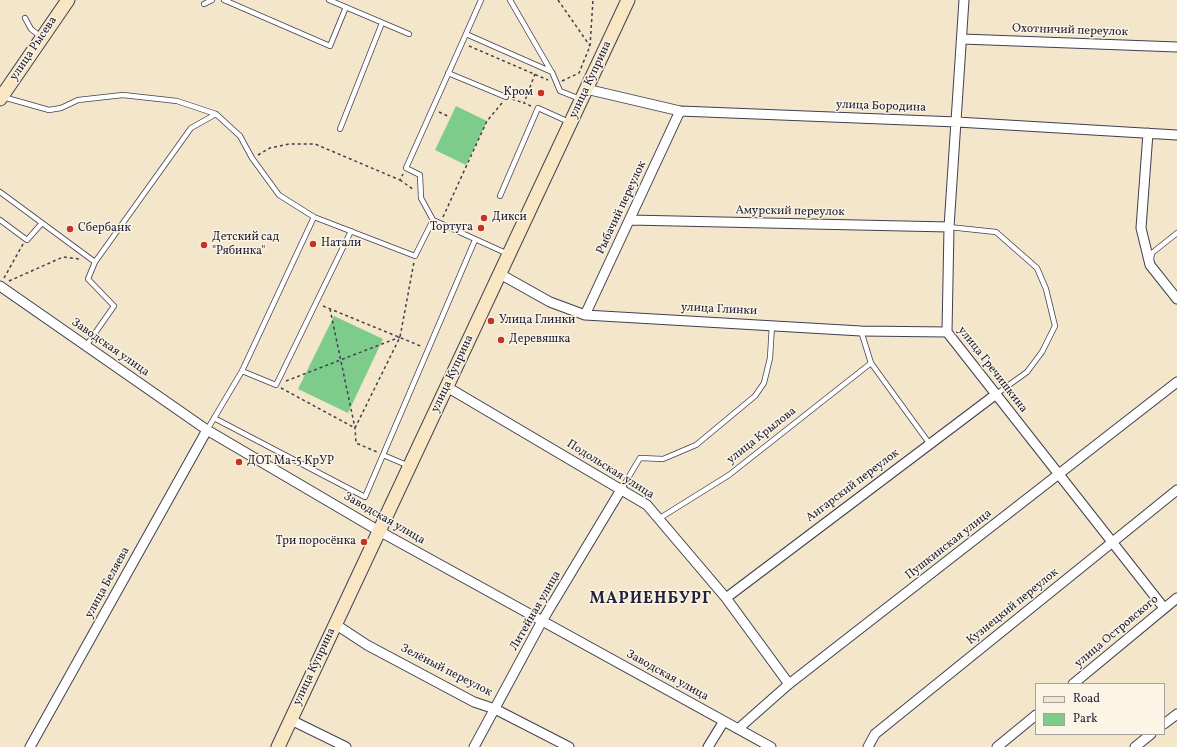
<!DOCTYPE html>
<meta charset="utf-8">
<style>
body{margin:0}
#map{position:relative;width:1177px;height:747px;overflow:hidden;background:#f3e6cb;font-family:Vollkorn,serif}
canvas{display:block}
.legend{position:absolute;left:1035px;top:683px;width:130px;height:52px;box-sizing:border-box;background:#fcf5e5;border:1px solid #a5a1a1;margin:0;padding:5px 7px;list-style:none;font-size:12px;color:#22223b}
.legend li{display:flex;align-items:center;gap:8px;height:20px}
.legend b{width:20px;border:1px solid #a5a1a1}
</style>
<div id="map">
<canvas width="1177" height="747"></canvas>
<ul class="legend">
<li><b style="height:5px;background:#f9e7c3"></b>Road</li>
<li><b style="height:11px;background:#7dcc8c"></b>Park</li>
</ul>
</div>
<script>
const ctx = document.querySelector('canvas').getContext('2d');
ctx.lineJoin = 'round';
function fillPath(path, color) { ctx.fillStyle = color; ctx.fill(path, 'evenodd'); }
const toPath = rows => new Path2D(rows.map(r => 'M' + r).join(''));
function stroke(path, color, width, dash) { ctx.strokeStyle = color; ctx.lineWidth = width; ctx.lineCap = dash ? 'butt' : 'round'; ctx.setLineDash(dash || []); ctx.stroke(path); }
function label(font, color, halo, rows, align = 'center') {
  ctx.font = font + ' Vollkorn,serif'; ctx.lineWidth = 3; ctx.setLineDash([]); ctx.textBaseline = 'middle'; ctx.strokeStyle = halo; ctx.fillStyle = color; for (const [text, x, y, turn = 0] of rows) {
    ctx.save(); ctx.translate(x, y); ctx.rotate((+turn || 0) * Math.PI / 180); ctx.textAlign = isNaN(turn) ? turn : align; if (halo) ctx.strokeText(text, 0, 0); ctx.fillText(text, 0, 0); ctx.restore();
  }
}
const green = toPath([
 [456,106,487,121,466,165,435,150],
 [334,316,383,339,348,413,298,389]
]);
const path = toPath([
 [558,0,590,46],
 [469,46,548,80],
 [562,81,579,73,590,46,593,0],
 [512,99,524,103],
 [531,106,524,103,535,74],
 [439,112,450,117],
 [258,155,270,148,289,144,315,144,400,180,403,174],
 [400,180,414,190],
 [443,217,487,121,502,103],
 [4,278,23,244],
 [9,281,63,257,79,259],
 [323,306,423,347],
 [330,309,355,428,356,443,377,452],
 [286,381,400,337],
 [281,388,355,428,400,337,414,262]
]);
const lane = toPath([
 [224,0,330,46,346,7],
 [329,0,409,34],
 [510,0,551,71],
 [204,4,212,0],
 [25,18,31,29,41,37],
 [466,34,481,0],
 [448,73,506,97],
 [3,97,49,110,61,108,78,100,123,95,177,101,216,114,240,136,252,158,279,195,314,217,415,256,433,220],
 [340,129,382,23],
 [0,192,95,262,191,128,216,114],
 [500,196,538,108,569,122],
 [0,220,27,240,42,223],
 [949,227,996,232,1037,268,1046,289,1055,326,1042,352,1027,372,995,395],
 [508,254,433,220,421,198,420,175,406,168,466,34,552,72,560,91,580,99],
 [1151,259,1152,253,1177,233],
 [861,331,871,363,929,443],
 [86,346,114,306,88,279,95,262],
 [242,371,276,385,351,231],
 [214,418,365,497,475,240],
 [207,430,242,371,314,217],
 [383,455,409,466],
 [622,488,640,458,663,459,696,445,755,396,764,383,770,358,772,325],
 [660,518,729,475,871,363]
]);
const street = toPath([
 [964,0,949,227,947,332,1164,608],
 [962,39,1177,47],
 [586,89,680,111,957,122,1177,135],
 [1148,133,1141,228,1150,265,1177,299],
 [630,220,949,227],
 [500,274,550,302,585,315,861,331,947,332],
 [0,286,207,430,379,531,771,747],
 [585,315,680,111],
 [447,387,647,505,726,598,789,684],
 [726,598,995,395],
 [335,624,367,645,474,702,495,709,569,747],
 [1073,684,1177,598],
 [291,720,346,747],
 [1164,724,1177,714],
 [738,729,789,684,1177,382],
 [30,747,207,430],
 [474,747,542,621,622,488],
 [708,747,724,721],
 [868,747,875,734,1177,490],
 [997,747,1036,715],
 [1135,747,1151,734]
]);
const secondary = toPath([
 [0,99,68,0],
 [278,747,628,0]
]);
const markers = [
 [541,93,4,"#c8321e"],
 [484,218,4,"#c8321e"],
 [481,228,4,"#c8321e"],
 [70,229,4,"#c8321e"],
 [313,244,4,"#c8321e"],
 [204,245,4,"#c8321e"],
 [491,321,4,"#c8321e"],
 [501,340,4,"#c8321e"],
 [239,462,4,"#c8321e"],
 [364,542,4,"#c8321e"]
];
const streetNames = [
 ["Охотничий переулок",1070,31,2],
 ["улица Рысева",34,49,-56],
 ["улица Куприна",591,80,-65],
 ["улица Бородина",881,107,2],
 ["Рыбачий переулок",622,208,-65],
 ["Амурский переулок",790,212,1],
 ["улица Глинки",719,310,3],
 ["Заводская улица",110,348,35],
 ["улица Гречишкина",992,370,52],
 ["улица Куприна",453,374,-65],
 ["улица Крылова",762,436,-38],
 ["Подольская улица",610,470,32],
 ["Ангарский переулок",853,486,-37],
 ["Заводская улица",384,519,30],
 ["Пушкинская улица",949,545,-38],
 ["улица Беляева",108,583,-61],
 ["Кузнецкий переулок",1013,607,-39],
 ["Литейная улица",536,611,-60],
 ["улица Островского",1117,632,-40],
 ["улица Куприна",315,667,-65],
 ["Зелёный переулок",446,671,27],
 ["Заводская улица",667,676,29]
];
const poiNames = [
 ["Кром",533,93,"right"],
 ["Дикси",492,218],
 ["Тортуга",473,228,"right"],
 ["Сбербанк",78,229],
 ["Детский сад",212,238],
 ["\"Рябинка\"",212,252],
 ["Натали",321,244],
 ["Улица Глинки",499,321],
 ["Деревяшка",509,340],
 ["ДОТ Ма-5 КрУР",247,462],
 ["Три поросёнка",356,542,"right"]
];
const districtNames = [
 ["МАРИЕНБУРГ",651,600]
];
fillPath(green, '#7dcc8c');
stroke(lane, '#413f51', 6);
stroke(street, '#413f51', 11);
stroke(secondary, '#413f51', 15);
stroke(path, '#413f51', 1.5, [3, 3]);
stroke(lane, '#fff', 4.5);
stroke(street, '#fff', 9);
stroke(secondary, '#f9e7c3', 13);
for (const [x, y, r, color] of markers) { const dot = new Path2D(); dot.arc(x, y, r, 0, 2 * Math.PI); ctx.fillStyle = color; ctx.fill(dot); stroke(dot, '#fcf5e5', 1.5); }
label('12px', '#22223b', '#fcf5e5', streetNames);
label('12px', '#22223b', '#fcf5e5', poiNames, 'left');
ctx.letterSpacing = '1px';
label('bold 16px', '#22223b', '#fcf5e5', districtNames);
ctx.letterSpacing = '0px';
</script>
